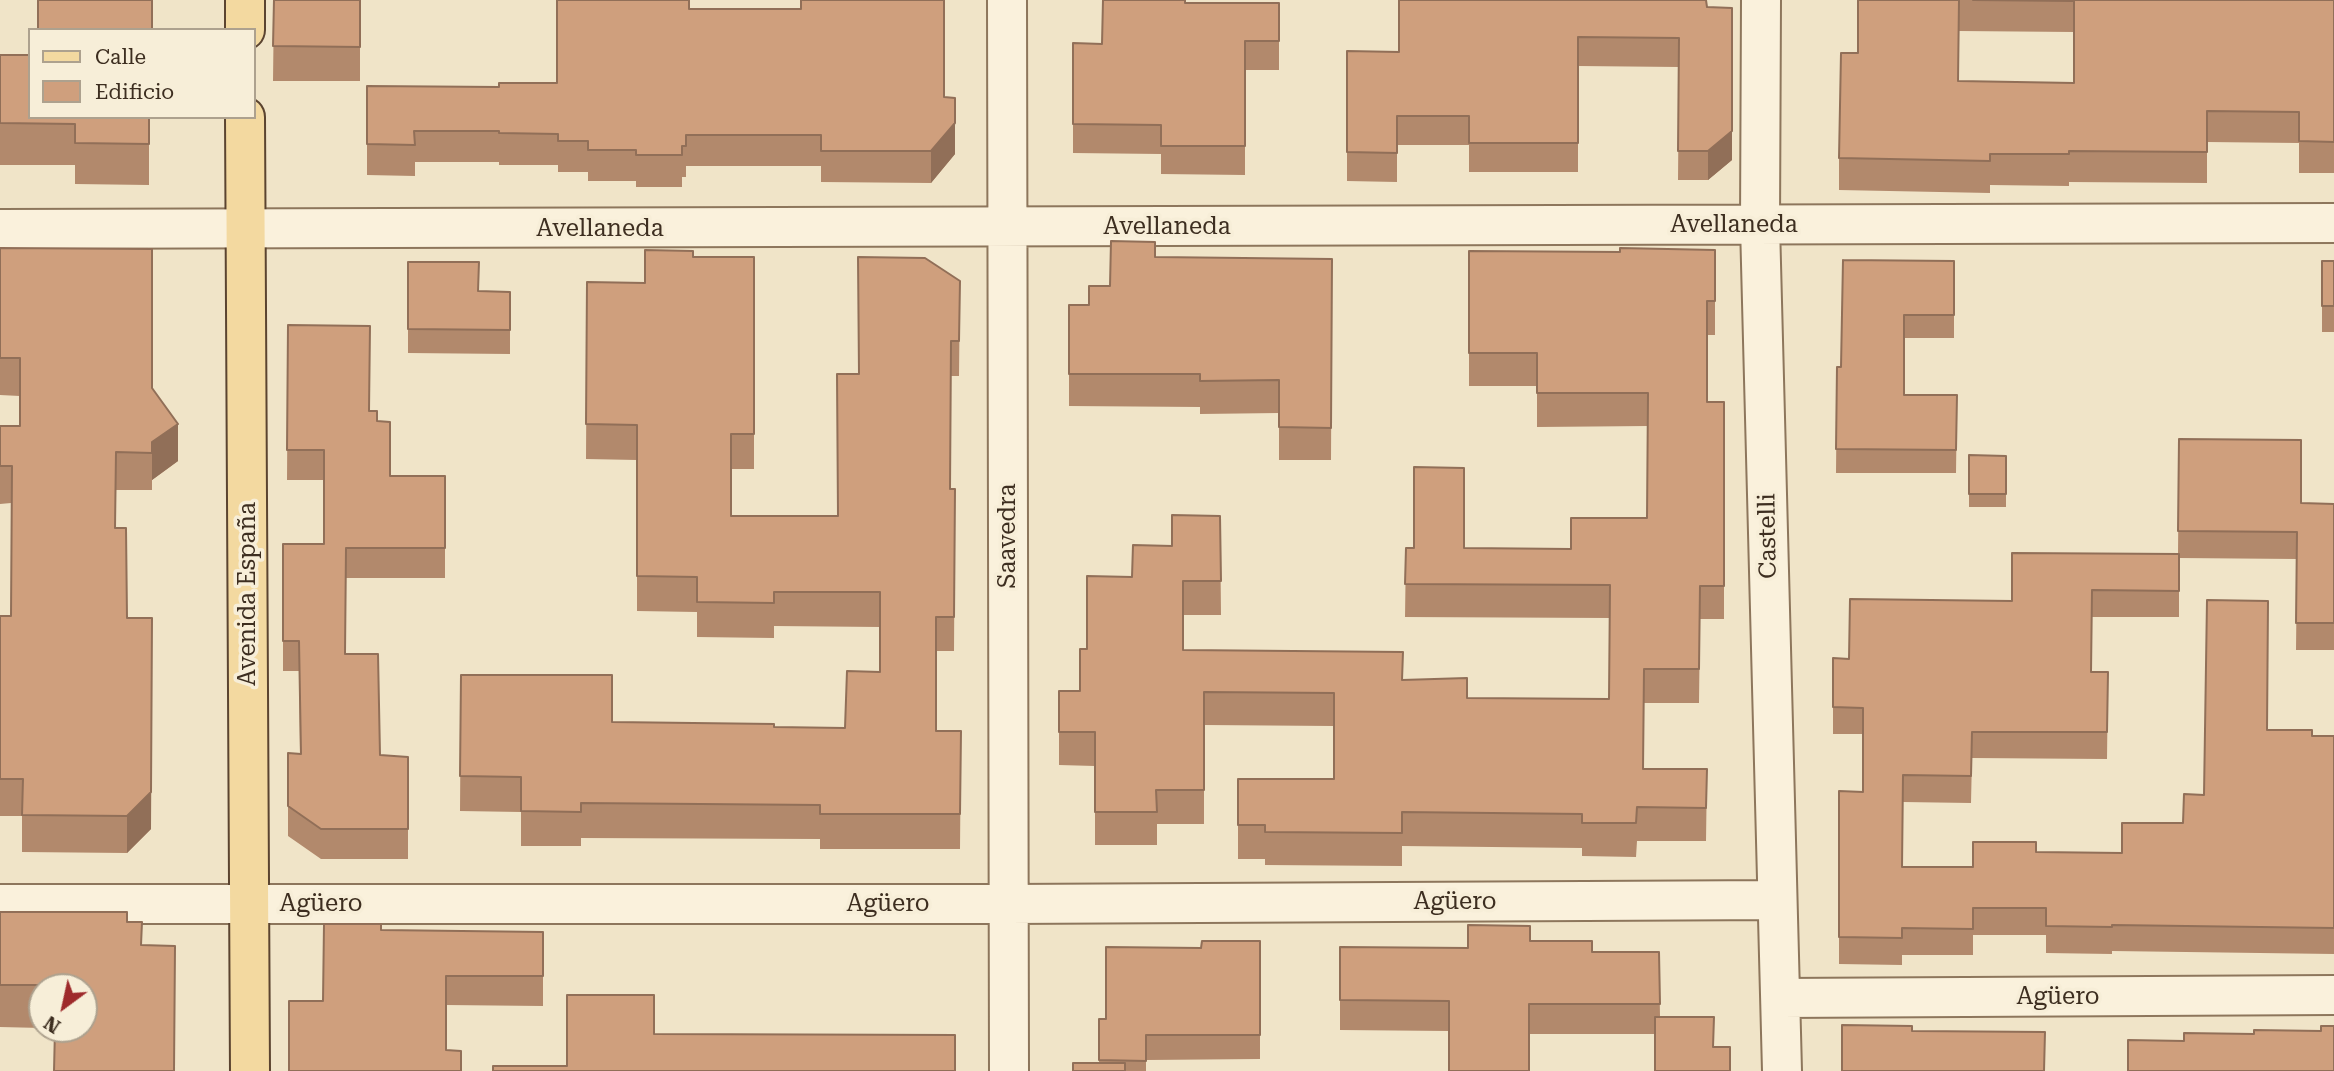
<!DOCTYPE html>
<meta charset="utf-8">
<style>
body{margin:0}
#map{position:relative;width:2334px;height:1071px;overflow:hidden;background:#f0e4c8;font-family:"Roboto Serif",serif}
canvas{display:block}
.legend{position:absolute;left:28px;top:28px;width:228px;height:91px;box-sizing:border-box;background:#f7eed8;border:2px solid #ada18e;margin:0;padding:9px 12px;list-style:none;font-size:21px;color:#3d2e20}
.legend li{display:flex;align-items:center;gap:14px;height:35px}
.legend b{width:35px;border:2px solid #ada18e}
.north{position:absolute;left:28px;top:973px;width:70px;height:70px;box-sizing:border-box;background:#f7eed8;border:2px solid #ada18e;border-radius:50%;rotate:213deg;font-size:19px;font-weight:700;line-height:28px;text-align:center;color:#3d2e20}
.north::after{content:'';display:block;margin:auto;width:24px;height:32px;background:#9e2a2b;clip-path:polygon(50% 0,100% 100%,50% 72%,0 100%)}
</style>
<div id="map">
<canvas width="2334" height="1071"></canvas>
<ul class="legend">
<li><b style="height:9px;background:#f3d9a0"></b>Calle</li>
<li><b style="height:19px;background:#cf9f7d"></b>Edificio</li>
</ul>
<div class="north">N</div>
</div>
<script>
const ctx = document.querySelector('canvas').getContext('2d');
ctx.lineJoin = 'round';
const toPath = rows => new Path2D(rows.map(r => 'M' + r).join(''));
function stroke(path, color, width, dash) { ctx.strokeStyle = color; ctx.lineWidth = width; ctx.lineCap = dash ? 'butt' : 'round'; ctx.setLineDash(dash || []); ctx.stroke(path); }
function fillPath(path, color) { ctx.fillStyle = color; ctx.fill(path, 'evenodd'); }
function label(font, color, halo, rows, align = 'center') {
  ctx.font = font + ' "Roboto Serif",serif'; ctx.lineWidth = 7; ctx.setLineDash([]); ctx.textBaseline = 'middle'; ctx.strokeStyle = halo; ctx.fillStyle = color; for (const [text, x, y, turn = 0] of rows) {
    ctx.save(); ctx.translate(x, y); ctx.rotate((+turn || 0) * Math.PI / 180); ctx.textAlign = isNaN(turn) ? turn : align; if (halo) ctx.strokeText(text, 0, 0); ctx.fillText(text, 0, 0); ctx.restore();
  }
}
const minor = toPath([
 [1007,0,1009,1071],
 [1761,0,1760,225,1782,1071],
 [0,229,2334,223],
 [0,904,1009,904,1777,900],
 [1781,998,2334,995]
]);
const major = toPath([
 [245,0,245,30],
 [245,117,250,1071]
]);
const wall = toPath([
 [274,0,360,0,360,81,273,81],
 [1858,0,2334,0,2334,173,2299,173,2299,143,2207,142,2207,183,2069,182,2069,186,1990,185,1990,193,1839,190,1839,158,1858,53],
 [1959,31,2074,32,2074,83,1958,81],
 [1185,3,1279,3,1279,70,1245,70,1245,175,1161,174,1161,154,1073,153,1073,43,1102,44],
 [1707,7,1732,160,1708,180,1678,180,1679,67,1578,66,1578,172,1469,172,1469,145,1397,145,1397,182,1347,181,1347,51,1399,52],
 [690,9,944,97,955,154,931,183,821,182,821,166,686,166,686,177,682,177,682,187,636,187,636,181,588,181,588,172,558,172,558,165,499,165,499,162,415,162,415,176,367,175,367,86,499,87,557,83],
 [0,55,149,117,149,185,75,184,75,165,0,165],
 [0,248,152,388,178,461,152,480,152,490,116,490,115,528,151,829,127,853,22,852,22,816,0,816,0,616,11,616,11,503,0,504,0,426,20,426,20,396,0,395],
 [1715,250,1715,335,1707,335,1707,402,1724,402,1724,619,1700,619,1699,703,1644,703,1644,769,1707,769,1706,841,1637,841,1636,857,1582,856,1582,848,1402,846,1402,866,1265,865,1265,859,1238,859,1238,779,1334,779,1334,726,1204,725,1204,824,1157,824,1157,845,1095,845,1095,766,1059,765,1059,691,1080,691,1087,649,1132,577,1172,546,1220,516,1221,615,1183,615,1183,650,1403,680,1467,698,1609,699,1610,618,1405,617,1406,548,1571,549,1647,518,1648,426,1537,427,1537,386,1469,386,1469,251,1620,252],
 [693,257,754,257,754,469,731,469,731,516,837,516,859,374,960,281,959,376,951,376,950,489,955,489,954,651,936,651,936,731,961,731,960,849,820,849,820,839,581,838,581,846,521,846,521,812,460,811,461,675,612,722,774,727,845,728,880,672,880,627,774,626,774,638,697,637,697,612,637,611,637,460,586,459,587,282,645,283],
 [1155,257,1332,259,1331,460,1279,460,1279,413,1200,414,1200,407,1069,406,1069,305,1089,305,1110,286],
 [1954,261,1954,338,1904,338,1904,395,1957,395,1956,473,1836,473,1837,367,1841,367],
 [2322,261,2334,261,2334,332,2322,332],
 [408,262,479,291,510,292,510,354,408,353],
 [288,325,369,411,377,421,390,476,445,476,445,578,346,578,345,654,380,755,408,757,408,859,321,859,288,836,288,753,300,754,299,671,283,671,283,544,324,544,324,480,287,480],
 [2179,439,2301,503,2334,504,2334,650,2296,650,2297,559,2179,558,2179,617,2092,617,2092,672,2108,672,2107,759,1972,758,1971,803,1903,802,1902,867,1973,867,2036,852,2122,853,2183,823,2204,795,2267,730,2312,736,2334,736,2334,954,2112,951,2112,954,2046,953,2046,935,1973,935,1973,955,1902,955,1902,965,1839,964,1839,791,1863,792,1863,734,1833,734,1833,658,1849,659,2012,601,2178,554],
 [2006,456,2006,507,1969,507,1969,494],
 [0,912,84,987,42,987,42,1028,0,1027],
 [381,930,543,932,543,1006,446,1005,446,1050,323,1001],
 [1260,941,1260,1059,1146,1060,1146,1071,1073,1071,1099,1063,1099,1019,1106,1019,1201,948],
 [1530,941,1592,952,1659,952,1660,1017,1714,1047,1730,1071,1655,1034,1529,1034,1449,1031,1340,1030,1340,947,1468,948]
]);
const shadedWall = toPath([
 [1732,8,1732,160,1708,180,1708,151],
 [955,123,955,154,931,183,931,151],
 [178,424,178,461,152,480,152,490,152,442],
 [152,656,151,829,127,853,127,816]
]);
const building = toPath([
 [38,0,152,0,152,30,38,30,38,0],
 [274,0,360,0,360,47,273,46,274,0],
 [557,0,689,0,689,9,801,9,801,0,944,0,944,97,955,98,955,123,931,151,821,151,821,135,686,135,686,146,682,146,682,155,636,155,636,150,588,150,588,141,558,141,558,134,499,133,499,131,414,131,415,145,367,144,367,86,499,87,499,83,557,83,557,0],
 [1103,0,1185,0,1185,3,1279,3,1279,41,1245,41,1245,146,1161,146,1161,125,1073,124,1073,43,1102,44,1103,0],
 [1399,0,1706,0,1707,7,1732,8,1732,131,1708,151,1678,151,1679,38,1578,37,1578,143,1469,143,1469,116,1397,116,1397,153,1347,152,1347,51,1399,52,1399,0],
 [1858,0,1959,0,1958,81,2074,83,2074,1,1973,0,2334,0,2334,142,2299,141,2299,112,2207,111,2207,152,2069,151,2069,154,1990,154,1990,161,1839,158,1841,53,1858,53,1858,0],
 [0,55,30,55,30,117,149,117,149,144,75,143,75,124,0,123,0,55],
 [1111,241,1155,242,1155,257,1332,259,1331,428,1279,427,1279,380,1200,381,1200,374,1069,374,1069,305,1089,305,1089,286,1110,286,1111,241],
 [0,248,152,249,152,388,178,424,152,442,152,453,116,452,115,528,126,528,127,618,152,618,151,792,127,816,22,815,23,779,0,779,0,616,11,616,12,466,0,466,0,426,20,426,20,358,0,358,0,248],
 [1620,248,1715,250,1715,301,1707,301,1707,402,1724,402,1724,586,1700,586,1699,669,1644,669,1643,769,1707,769,1706,808,1637,807,1636,823,1582,823,1582,814,1402,812,1402,833,1265,832,1265,825,1238,825,1238,779,1334,779,1334,693,1204,692,1204,790,1156,790,1157,812,1095,812,1095,732,1059,732,1059,691,1080,691,1080,649,1087,649,1087,576,1132,577,1133,545,1172,546,1172,515,1220,516,1221,581,1183,581,1183,650,1403,652,1402,680,1467,678,1467,698,1609,699,1610,585,1405,584,1406,548,1414,548,1414,467,1464,468,1464,548,1571,549,1571,518,1647,518,1648,393,1537,393,1537,353,1469,353,1469,251,1620,252,1620,248],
 [645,250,693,251,693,257,754,257,754,434,731,434,731,516,838,516,837,374,859,374,858,257,925,258,960,281,959,341,951,341,950,489,955,489,954,617,936,617,936,731,961,731,960,814,820,814,820,805,581,803,581,812,521,811,521,777,460,776,461,675,612,675,612,722,774,724,774,727,845,728,847,671,880,672,880,592,774,592,774,603,697,602,697,577,637,576,637,425,586,424,587,282,645,283,645,250],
 [1843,260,1954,261,1954,315,1904,315,1904,395,1957,395,1956,450,1836,449,1837,367,1841,367,1843,260],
 [2322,261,2334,261,2334,306,2322,306,2322,261],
 [408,262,479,262,478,291,510,292,510,330,408,329,408,262],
 [288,325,370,326,369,411,377,411,377,421,390,422,390,476,445,476,445,548,346,548,345,654,378,654,380,755,408,757,408,829,321,829,288,806,288,753,301,754,299,641,283,641,283,544,324,544,324,450,287,450,288,325],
 [2179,439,2301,440,2301,503,2334,504,2334,623,2296,623,2297,532,2178,531,2179,439],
 [1969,455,2006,456,2006,494,1969,494,1969,455],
 [2012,553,2179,554,2179,591,2092,590,2091,672,2108,672,2107,732,1972,732,1971,776,1903,775,1902,867,1973,867,1973,842,2036,842,2036,852,2122,853,2122,823,2183,823,2184,794,2204,795,2207,600,2268,601,2267,730,2312,730,2312,736,2334,736,2334,928,2112,925,2112,927,2046,926,2046,908,1973,908,1973,929,1902,928,1902,938,1839,937,1839,791,1863,792,1863,708,1833,707,1833,658,1849,659,1850,599,2012,601,2012,553],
 [0,912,127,912,127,922,142,922,141,945,175,946,174,1071,54,1071,55,1029,84,1029,84,987,55,987,55,985,0,985,0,912],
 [324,924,381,924,381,930,543,932,543,976,446,976,446,1050,461,1051,461,1071,289,1071,289,1001,323,1001,324,924],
 [1468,925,1530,926,1530,941,1592,941,1592,952,1659,952,1660,1004,1529,1004,1529,1071,1449,1071,1449,1001,1340,1000,1340,947,1468,948,1468,925],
 [1202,941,1260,941,1260,1035,1146,1035,1146,1061,1099,1060,1099,1019,1106,1019,1106,947,1201,948,1202,941],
 [567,995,654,995,654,1034,955,1035,955,1071,493,1071,493,1066,567,1066,567,995],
 [1655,1017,1714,1017,1713,1047,1730,1047,1730,1071,1655,1071,1655,1017],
 [1842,1025,1912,1026,1912,1031,2045,1032,2044,1071,1842,1071,1842,1025],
 [2321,1026,2334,1026,2334,1071,2128,1071,2128,1040,2184,1041,2184,1033,2254,1034,2254,1030,2321,1031,2321,1026],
 [1073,1063,1125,1063,1125,1071,1073,1071,1073,1063]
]);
const streetNames = [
 ["Avellaneda",1734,225],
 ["Avellaneda",1167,227],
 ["Avellaneda",600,229],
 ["Saavedra",1008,536,-90],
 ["Castelli",1768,536,-91],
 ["Avenida España",248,594,-90],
 ["Agüero",1455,902],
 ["Agüero",321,904],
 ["Agüero",888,904],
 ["Agüero",2058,997]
];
stroke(minor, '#8d765c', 42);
stroke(major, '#5b4430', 42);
stroke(minor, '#faf1dc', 38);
stroke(major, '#f3d9a0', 38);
fillPath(wall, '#b2896c');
fillPath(shadedWall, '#916f58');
fillPath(building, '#cf9f7d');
stroke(building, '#916f58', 2);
label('24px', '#3d2e20', '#f7eed8', streetNames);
</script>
